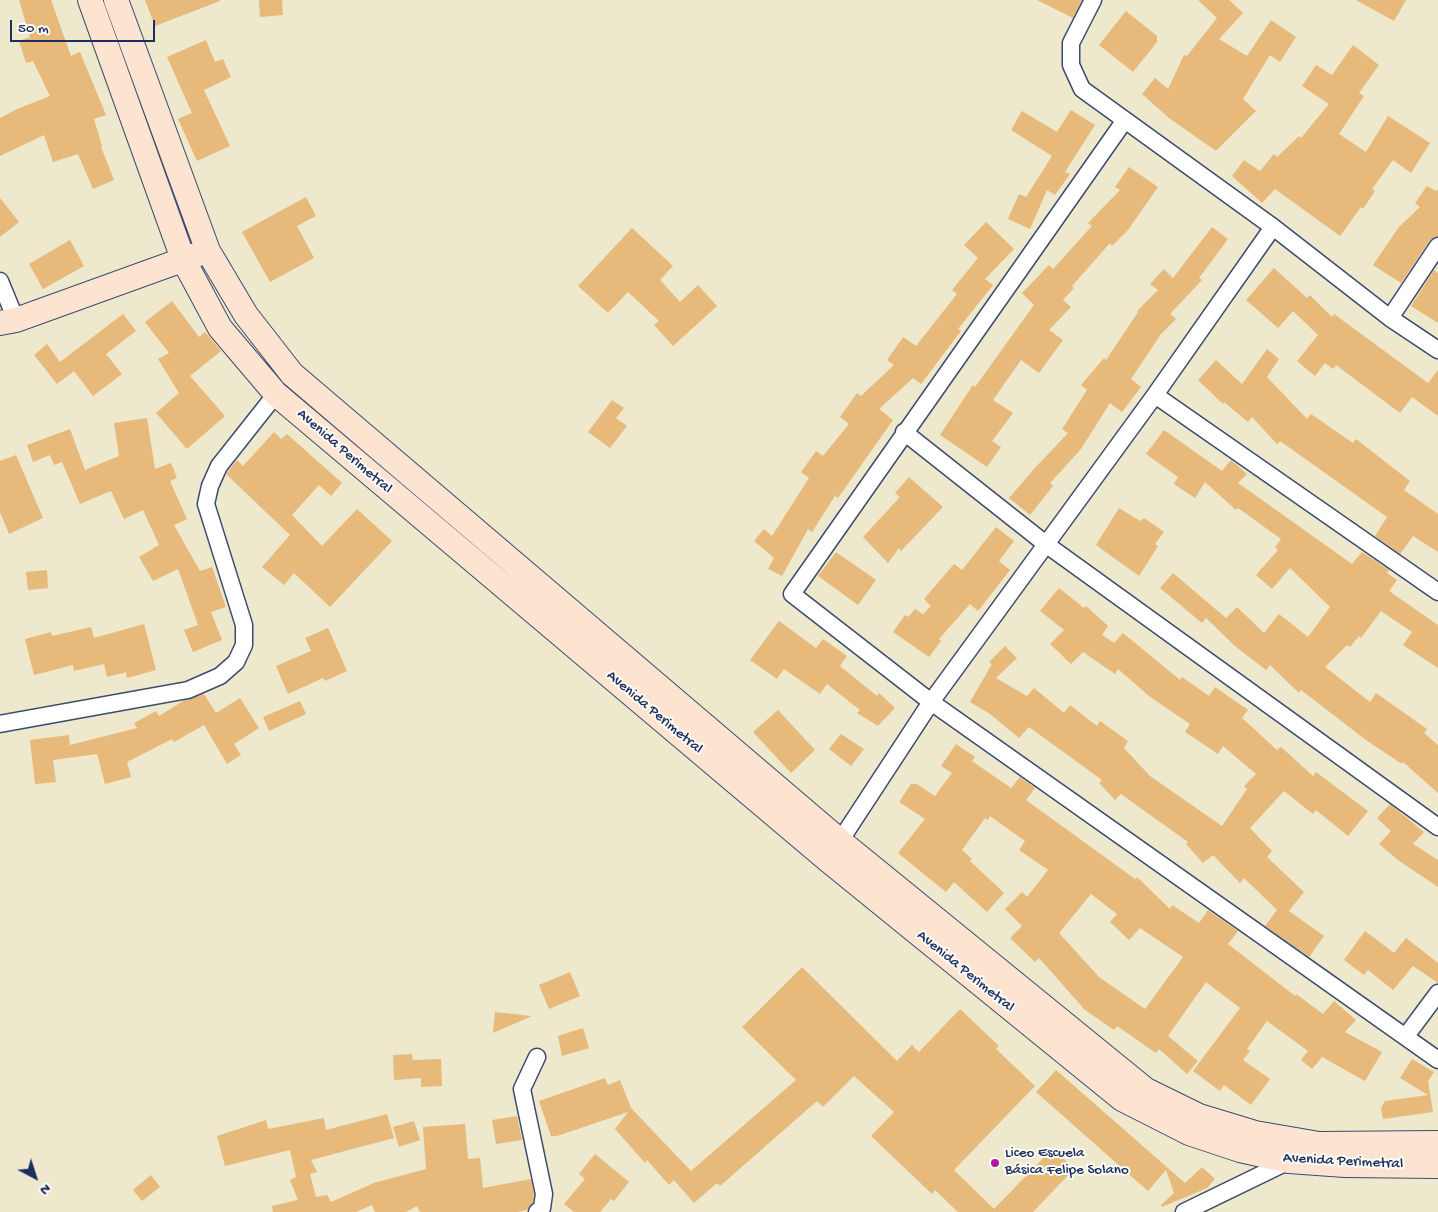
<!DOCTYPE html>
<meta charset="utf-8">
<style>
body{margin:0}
#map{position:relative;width:1438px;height:1212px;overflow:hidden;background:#eee8cc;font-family:"Gochi Hand",sans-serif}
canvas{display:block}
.north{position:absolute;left:10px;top:1152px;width:50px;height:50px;-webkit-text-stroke:4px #fdfcf7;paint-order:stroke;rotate:140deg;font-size:14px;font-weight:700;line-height:20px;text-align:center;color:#1b2f5e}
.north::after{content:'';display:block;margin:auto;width:18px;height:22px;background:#1b2f5e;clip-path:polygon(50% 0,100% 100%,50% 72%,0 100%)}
.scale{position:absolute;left:10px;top:20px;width:145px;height:22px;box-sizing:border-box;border:2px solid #1b2f5e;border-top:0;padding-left:6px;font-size:15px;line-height:18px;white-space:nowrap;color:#1b2f5e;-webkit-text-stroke:4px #fdfcf7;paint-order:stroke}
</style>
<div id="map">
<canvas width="1438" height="1212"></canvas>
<div class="north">N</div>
<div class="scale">50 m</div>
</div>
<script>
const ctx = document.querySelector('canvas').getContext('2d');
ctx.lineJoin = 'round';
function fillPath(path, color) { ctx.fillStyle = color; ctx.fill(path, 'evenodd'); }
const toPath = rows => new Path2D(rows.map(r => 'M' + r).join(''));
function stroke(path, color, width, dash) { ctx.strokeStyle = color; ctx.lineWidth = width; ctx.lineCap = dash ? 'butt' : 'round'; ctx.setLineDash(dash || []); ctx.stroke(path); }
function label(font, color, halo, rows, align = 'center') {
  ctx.font = font + ' "Gochi Hand",sans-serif'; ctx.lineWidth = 4; ctx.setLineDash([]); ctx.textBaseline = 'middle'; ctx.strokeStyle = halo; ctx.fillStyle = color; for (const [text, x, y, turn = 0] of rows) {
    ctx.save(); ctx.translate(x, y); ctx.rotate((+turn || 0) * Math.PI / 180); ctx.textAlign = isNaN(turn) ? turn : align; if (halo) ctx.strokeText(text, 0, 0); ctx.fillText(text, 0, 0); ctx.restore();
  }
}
const building = toPath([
 [19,0,51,0,71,56,80,52,106,115,94,119,102,146,101,147,114,180,93,189,78,154,53,162,44,135,0,156,0,118,17,109,50,96,33,61,26,63,19,41,30,37],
 [145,0,220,0,220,1,155,26],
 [259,0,282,0,283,15,260,17],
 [1037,0,1082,0,1073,18],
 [1198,0,1229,0,1243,13,1219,39,1247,56,1271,20,1296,37,1280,62,1270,55,1243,99,1256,111,1216,151,1169,118,1142,94,1155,78,1168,89,1184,55,1187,56,1217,18],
 [1356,0,1406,0,1394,21],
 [1126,11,1157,36,1157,42,1133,72,1099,45],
 [206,40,215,62,223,59,231,77,204,90,230,146,197,161,178,119,192,113,167,57],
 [1353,45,1379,65,1359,93,1364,96,1339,134,1366,152,1388,116,1430,143,1411,173,1393,160,1372,189,1375,191,1363,209,1361,207,1340,236,1275,189,1262,203,1232,176,1244,160,1260,171,1274,154,1277,157,1299,136,1301,138,1329,104,1302,86,1316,65,1332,75],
 [1071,110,1095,125,1065,172,1070,174,1055,195,1047,190,1030,229,1008,219,1019,194,1026,197,1052,156,1011,130,1022,111,1057,132],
 [1129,167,1158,187,1128,230,1112,246,1110,243,1072,286,1074,288,1063,300,1071,307,1049,330,1063,340,1039,373,1021,360,993,400,1013,413,992,441,1001,447,987,467,940,435,973,385,975,387,1034,305,1022,293,1049,265,1053,269,1092,226,1088,223,1120,190,1115,187],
 [1427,186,1436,191,1438,189,1438,236,1430,240,1401,283,1373,265,1399,227,1420,207,1415,203],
 [306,197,316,216,297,226,314,258,270,282,242,232],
 [0,198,19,222,0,237],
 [986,222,1014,249,985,279,993,285,958,329,961,331,921,384,913,378,879,409,893,420,838,498,835,496,812,532,808,529,782,576,768,569,774,558,754,541,764,529,772,536,809,478,801,472,816,451,823,456,849,424,840,417,857,393,861,396,894,365,887,360,903,337,916,346,957,294,952,290,978,258,964,245],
 [1212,227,1228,239,1199,278,1202,280,1170,314,1176,319,1161,334,1131,379,1141,387,1122,412,1110,403,1081,449,1050,483,1053,486,1030,515,1009,498,1033,470,1068,433,1062,429,1087,390,1081,385,1104,358,1106,360,1138,312,1137,311,1158,290,1150,284,1164,269,1173,278],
 [632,228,673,266,660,280,680,302,698,285,717,306,673,346,654,325,659,321,628,292,608,313,578,286],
 [70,240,84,266,43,289,29,264],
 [1274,268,1307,298,1310,295,1332,317,1334,314,1428,383,1438,370,1438,416,1412,397,1400,413,1336,365,1333,369,1325,363,1315,376,1297,361,1318,335,1293,311,1278,328,1246,300],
 [1434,270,1438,273,1438,323,1411,306],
 [172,301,199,337,205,332,221,351,190,376,225,416,187,449,156,413,179,393,158,359,169,353,145,322],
 [123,314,136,331,106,354,122,374,93,396,74,371,57,384,34,355,47,344,60,362],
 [1267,349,1279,359,1267,377,1307,419,1311,414,1353,443,1356,439,1410,481,1404,490,1438,514,1438,552,1413,536,1400,554,1375,536,1387,517,1280,441,1277,444,1252,417,1248,422,1224,402,1223,404,1198,380,1216,360,1242,384],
 [612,400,624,408,616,418,627,426,610,448,588,432],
 [147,418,155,469,171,463,177,478,170,481,187,519,174,525,200,571,212,567,226,607,211,612,222,640,193,652,184,630,198,625,178,569,153,581,139,557,159,545,143,510,124,519,111,491,80,504,62,462,54,465,50,455,33,462,27,445,70,429,85,470,119,456,114,423],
 [1164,430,1222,471,1231,460,1247,474,1238,483,1352,564,1362,552,1389,570,1387,573,1397,580,1389,591,1438,625,1438,668,1403,645,1412,632,1381,611,1361,638,1359,636,1350,647,1347,645,1325,667,1370,702,1376,693,1427,729,1424,733,1438,745,1438,793,1403,762,1402,764,1366,740,1301,690,1299,693,1270,665,1266,670,1236,647,1206,618,1202,623,1160,588,1173,573,1226,618,1237,607,1264,633,1279,614,1308,637,1330,607,1290,568,1272,589,1256,575,1278,550,1275,547,1281,539,1238,508,1236,510,1205,482,1195,498,1174,484,1178,477,1146,454],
 [274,432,281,439,287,434,342,483,331,496,319,485,292,515,322,546,357,509,392,541,330,607,294,573,284,585,262,567,290,535,226,474,237,460,243,466],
 [16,455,43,518,9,534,0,512,0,461],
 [909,477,943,507,901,551,899,548,888,563,863,537,900,497,895,493],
 [1119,508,1140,521,1144,518,1164,532,1155,544,1158,546,1139,576,1096,545],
 [996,527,1014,541,999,561,1010,570,978,611,970,604,939,639,941,641,929,657,893,632,905,615,908,617,915,609,923,614,931,606,924,599,954,564,962,570],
 [836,552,876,580,858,605,818,576],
 [47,570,48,588,28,590,26,572],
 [1059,588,1084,608,1086,606,1108,626,1102,635,1114,643,1123,633,1180,680,1182,677,1209,696,1215,687,1248,710,1242,718,1277,750,1281,747,1313,776,1316,772,1368,811,1348,836,1316,810,1313,814,1284,791,1250,828,1272,851,1267,857,1304,892,1289,911,1324,936,1309,957,1265,926,1277,910,1244,878,1240,883,1213,855,1203,863,1186,844,1188,842,1121,794,1115,800,1099,783,1102,780,1029,727,1019,738,990,714,970,702,992,664,989,662,1005,646,1017,658,996,678,1027,696,1034,688,1064,713,1070,705,1097,726,1100,721,1128,741,1124,748,1150,776,1222,826,1247,789,1244,786,1256,774,1223,746,1218,754,1185,732,1190,724,1149,696,1118,669,1115,674,1083,652,1071,664,1050,644,1064,630,1040,611],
 [779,621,816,648,823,639,847,656,840,666,877,696,879,693,895,708,878,726,857,713,860,710,827,684,820,694,784,669,777,679,750,660],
 [144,624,156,670,127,678,126,672,107,677,104,664,74,671,73,665,34,675,25,639,51,632,52,636,91,627,94,638],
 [328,628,347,671,325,681,323,678,288,694,276,666,311,651,305,638],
 [204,694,216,713,240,698,259,728,234,744,241,755,227,764,204,725,174,742,172,739,127,762,131,777,105,784,97,754,53,760,56,782,35,784,30,740,69,735,70,745,137,728,134,723,156,711,159,716,183,701],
 [300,701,306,714,269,731,263,717],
 [778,710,815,750,791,773,753,732],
 [841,734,864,749,851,766,829,749],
 [956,744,975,757,972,761,1011,788,1020,777,1035,788,1026,800,1135,879,1137,877,1170,909,1172,905,1199,923,1208,910,1238,931,1228,944,1295,996,1296,994,1323,1014,1334,1001,1356,1020,1345,1032,1382,1052,1365,1081,1322,1057,1312,1069,1301,1060,1308,1051,1267,1021,1247,1049,1250,1051,1243,1060,1270,1079,1251,1105,1224,1085,1220,1091,1193,1071,1240,1008,1206,982,1168,1036,1198,1061,1187,1074,1159,1049,1156,1053,1117,1026,1114,1030,1085,1010,1039,958,1035,962,1010,938,1022,926,1005,909,1022,892,1027,897,1048,870,1019,850,1025,841,990,816,988,820,985,818,962,850,972,859,970,861,1004,893,987,912,954,882,946,892,898,853,925,819,899,802,911,784,917,784,935,796,952,773,941,766],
 [1091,894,1117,914,1110,922,1129,940,1140,928,1183,957,1145,1009,1099,977,1059,933],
 [1390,804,1424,832,1413,844,1438,860,1438,887,1398,860,1379,844,1391,831,1377,818],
 [1365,931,1394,953,1406,938,1438,963,1438,983,1413,966,1393,990,1368,970,1364,975,1344,960],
 [802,967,897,1061,912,1045,919,1052,960,1009,999,1046,996,1049,1035,1086,954,1170,994,1209,1053,1148,1074,1169,1033,1212,958,1212,935,1190,932,1194,871,1136,894,1112,854,1076,823,1107,817,1101,720,1186,717,1183,694,1203,674,1180,669,1185,647,1160,645,1163,615,1129,628,1112,557,1136,551,1136,539,1101,605,1078,608,1085,620,1080,631,1108,691,1171,796,1080,742,1027],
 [570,972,580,996,549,1009,539,985],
 [495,1012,532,1016,493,1033],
 [583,1028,589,1048,562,1056,558,1036],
 [412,1054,413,1060,441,1059,442,1086,421,1087,421,1078,394,1080,393,1055],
 [1412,1059,1434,1072,1428,1081,1433,1112,1383,1119,1381,1108,1385,1101,1428,1095,1400,1078],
 [1056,1070,1185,1183,1202,1167,1215,1179,1207,1188,1162,1207,1161,1205,1174,1193,1166,1170,1148,1191,1036,1092],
 [387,1114,394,1138,311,1160,317,1172,310,1174,316,1197,327,1195,331,1202,374,1183,426,1169,423,1127,465,1124,468,1159,480,1158,483,1188,531,1179,534,1194,533,1203,527,1210,517,1212,420,1212,417,1206,406,1212,375,1212,372,1205,356,1212,273,1212,272,1206,298,1200,290,1180,296,1177,290,1150,225,1166,217,1136,266,1120,268,1129,324,1118,326,1130],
 [517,1116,522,1140,496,1144,492,1120],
 [414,1121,420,1140,399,1147,393,1127],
 [595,1154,629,1182,614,1201,611,1199,600,1212,574,1212,564,1204,585,1179,579,1174],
 [151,1175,160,1187,142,1201,133,1190]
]);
const street = toPath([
 [1093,0,1071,43,1071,65,1082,89,1273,227,1390,318,1438,350],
 [1125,120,792,594,931,702,1438,1060],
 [0,281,16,320],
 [1390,318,1438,246],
 [1155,395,1438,592],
 [904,432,1047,545,1438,827],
 [0,724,188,690,220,676,236,662,244,645,244,625,206,504,210,486,219,466,276,394],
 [840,841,931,702,1155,395,1273,227],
 [1406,1036,1438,993],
 [537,1212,542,1208,544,1194,522,1089,537,1057],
 [1184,1212,1289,1161]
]);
const secondary = toPath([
 [90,0,183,259,220,328,276,394,828,860,1122,1099,1189,1133,1240,1150,1289,1161,1345,1165,1438,1166],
 [116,0,208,251,246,315,292,374,840,841,1146,1090,1199,1116,1255,1133,1319,1144,1438,1143],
 [0,323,16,320,196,255]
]);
const markers = [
 [995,1163,5,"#b5179e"]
];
const streetNames = [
 ["Avenida Perimetral",344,452,41],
 ["Avenida Perimetral",654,713,40],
 ["Avenida Perimetral",965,972,39],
 ["Avenida Perimetral",1343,1162,3]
];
const poiNames = [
 ["Liceo Escuela",1005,1154],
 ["Básica Felipe Solano",1005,1171]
];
fillPath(building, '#e7b97a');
stroke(street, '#3b4b6e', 19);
stroke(secondary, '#3b4b6e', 26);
stroke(street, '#fff', 16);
stroke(secondary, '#fde4d0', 24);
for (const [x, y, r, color] of markers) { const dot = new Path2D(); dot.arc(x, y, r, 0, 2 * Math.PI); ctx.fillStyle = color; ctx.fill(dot); stroke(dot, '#fdfcf7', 2); }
label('15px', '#1b2f5e', '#fdfcf7', streetNames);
label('15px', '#1b2f5e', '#fdfcf7', poiNames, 'left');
</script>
